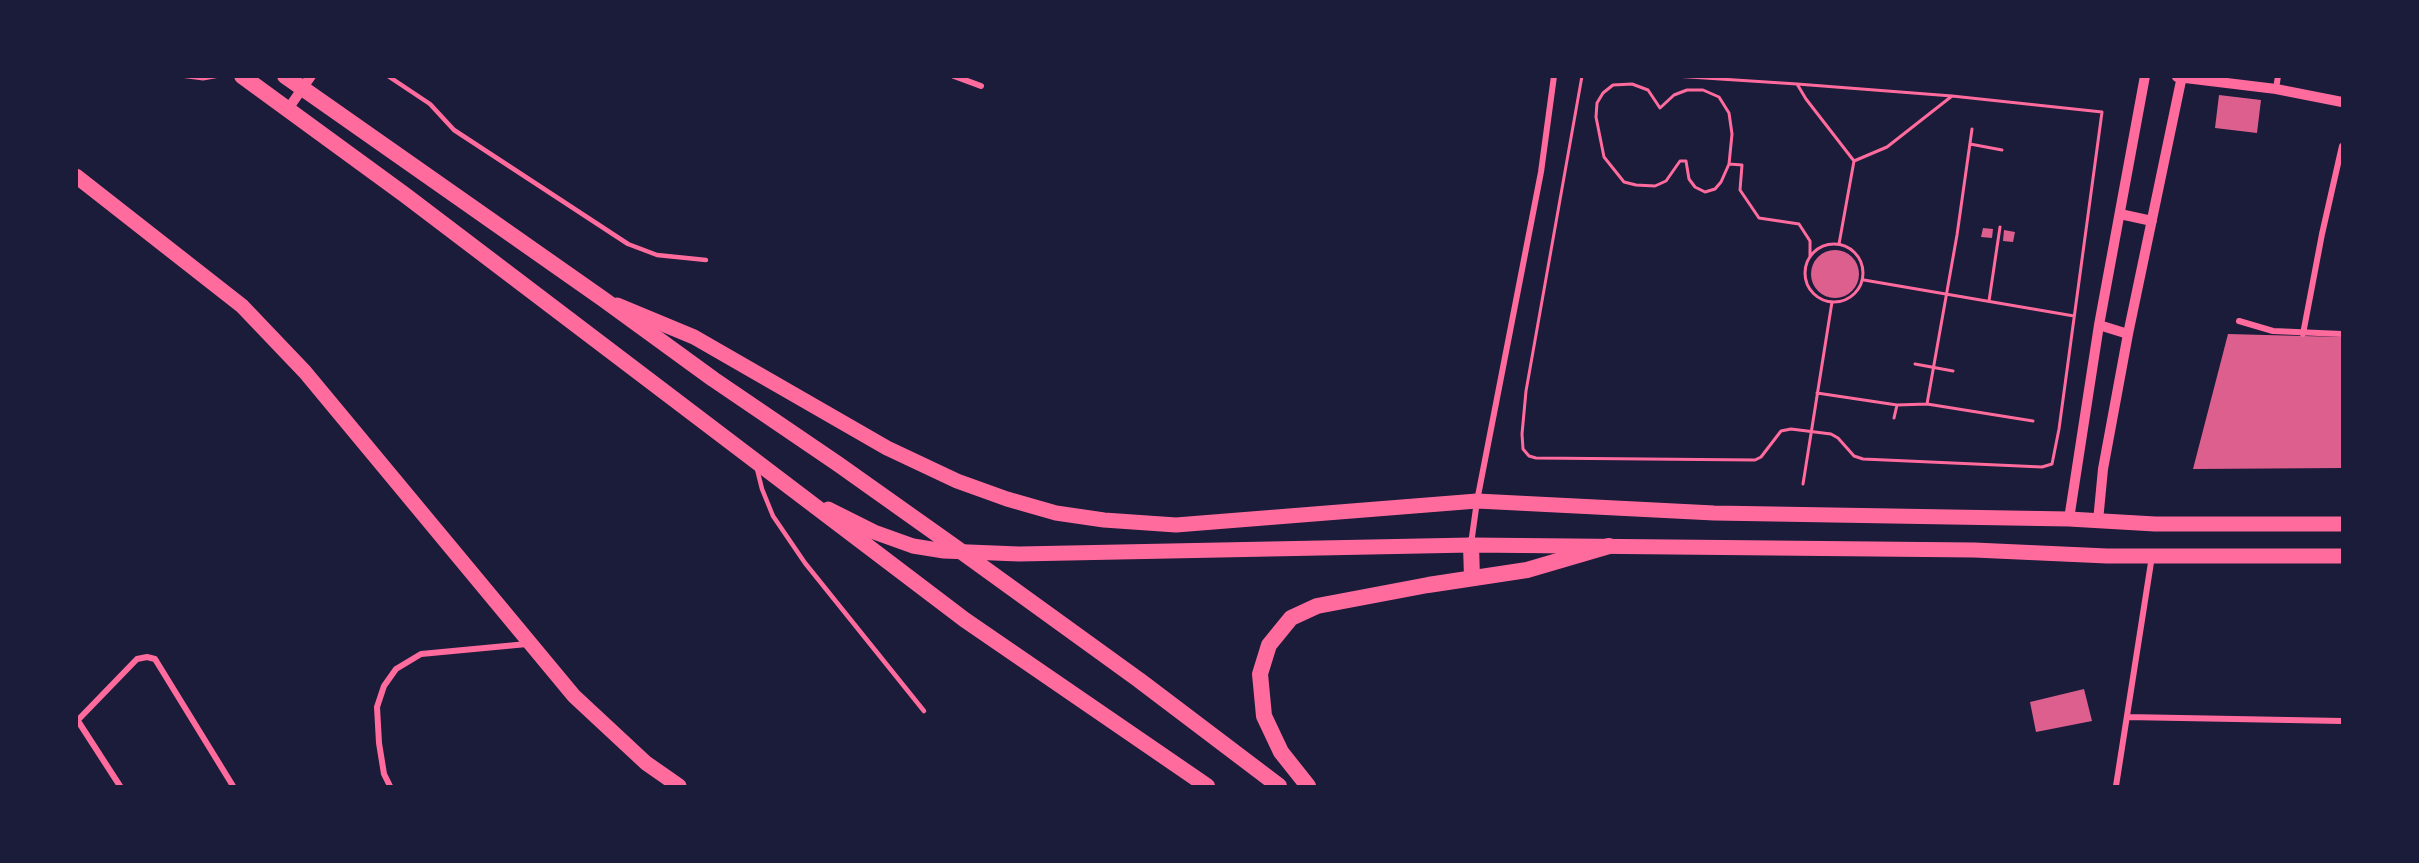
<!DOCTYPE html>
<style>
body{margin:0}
#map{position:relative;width:2419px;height:863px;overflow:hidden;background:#1b1b3a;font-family:Manrope,sans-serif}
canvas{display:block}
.frame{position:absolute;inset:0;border:78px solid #1b1b3a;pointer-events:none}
</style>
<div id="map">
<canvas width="2419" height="863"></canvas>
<div class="frame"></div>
</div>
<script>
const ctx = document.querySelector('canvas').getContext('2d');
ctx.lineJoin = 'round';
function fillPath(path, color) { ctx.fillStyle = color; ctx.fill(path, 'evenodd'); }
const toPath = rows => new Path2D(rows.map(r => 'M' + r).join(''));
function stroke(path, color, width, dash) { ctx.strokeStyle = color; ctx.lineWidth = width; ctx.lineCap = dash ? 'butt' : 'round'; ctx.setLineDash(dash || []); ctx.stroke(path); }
const building = toPath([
 [2219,95,2261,100,2257,133,2215,128],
 [1983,228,1993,229,1992,238,1981,237],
 [2004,230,2015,232,2013,242,2003,241],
 '1811 274a24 24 0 1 1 48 0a24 24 0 1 1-48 0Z',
 [2228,334,2342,337,2342,468,2193,469],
 [2084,689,2092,721,2036,732,2030,702]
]);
const path = toPath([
 [180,76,203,79,220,76],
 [1582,76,1526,391,1522,434,1523,449,1529,456,1536,458,1755,460,1761,457,1781,431,1791,429,1831,434,1838,438,1854,456,1863,459,2042,467,2052,464,2059,429,2102,112,1952,96],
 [1674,76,1797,84],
 [1972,129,1957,235,1927,404,2033,421],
 [1970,144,2002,150],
 [1729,164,1732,134,1729,113,1719,97,1703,90,1687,90,1674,95,1660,108,1648,90,1632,84,1613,85,1603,93,1597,103,1596,117,1604,157,1624,182,1636,185,1655,186,1666,181,1680,161,1686,161,1689,179,1695,187,1705,192,1715,189,1721,182,1729,164,1742,165,1740,190,1759,218,1799,224,1810,241,1810,257],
 '1805 273a29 29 0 1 1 58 0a29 29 0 1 1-58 0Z',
 [1839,244,1854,161,1887,147,1952,96,1797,84,1806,99,1854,161],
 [1864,280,2074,316],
 [1989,301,2000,227],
 [1915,364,1953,371],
 [1817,393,1897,405,1927,404],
 [1894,418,1897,405],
 [1803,484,1832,302]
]);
const service = toPath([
 [388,76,430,104,454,130,628,244,657,255,706,260],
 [757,469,762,489,773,516,805,563,924,711]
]);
const minor = toPath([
 [954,76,981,86],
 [2276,89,2278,76],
 [2239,321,2273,331,2342,334],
 [2303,334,2322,234,2342,146],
 [1471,544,1477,501,1541,172,1554,76],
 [2127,717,2342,721],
 [78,721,120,786],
 [76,722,137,659,147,657,155,659,233,786],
 [390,786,384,774,379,743,377,707,384,686,396,669,421,654,527,644],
 [2116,786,2152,556]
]);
const tertiary = toPath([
 [2177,77,2276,89,2342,102],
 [288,109,311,76],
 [2120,214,2152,221],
 [2099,325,2128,334],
 [2069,519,2099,325,2145,76],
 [2098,521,2103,469,2128,334,2182,76]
]);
const primary = toPath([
 [76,176,242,306,305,372,574,696,646,763,679,786],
 [617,305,694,337,887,448,957,481,1007,499,1056,513,1104,520,1176,525,1477,501,1714,513,2069,519,2155,524,2342,524],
 [828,509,874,532,913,546,944,551,1019,554,1471,545,1974,550,2107,556,2342,556]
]);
const trunk = toPath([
 [242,76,405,195,965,620,1207,786],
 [285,76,603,299,713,379,838,464,955,547,1139,680,1279,786],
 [1471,545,1472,578],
 [1308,786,1281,752,1264,716,1260,674,1269,645,1291,618,1317,606,1428,585,1527,570,1609,546]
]);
fillPath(building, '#dd5f8e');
stroke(path, '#ff6b9d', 3);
stroke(service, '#ff6b9d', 4.5);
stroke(minor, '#ff6b9d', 6);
stroke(tertiary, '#ff6b9d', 10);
stroke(primary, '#ff6b9d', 15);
stroke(trunk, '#ff6b9d', 16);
</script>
